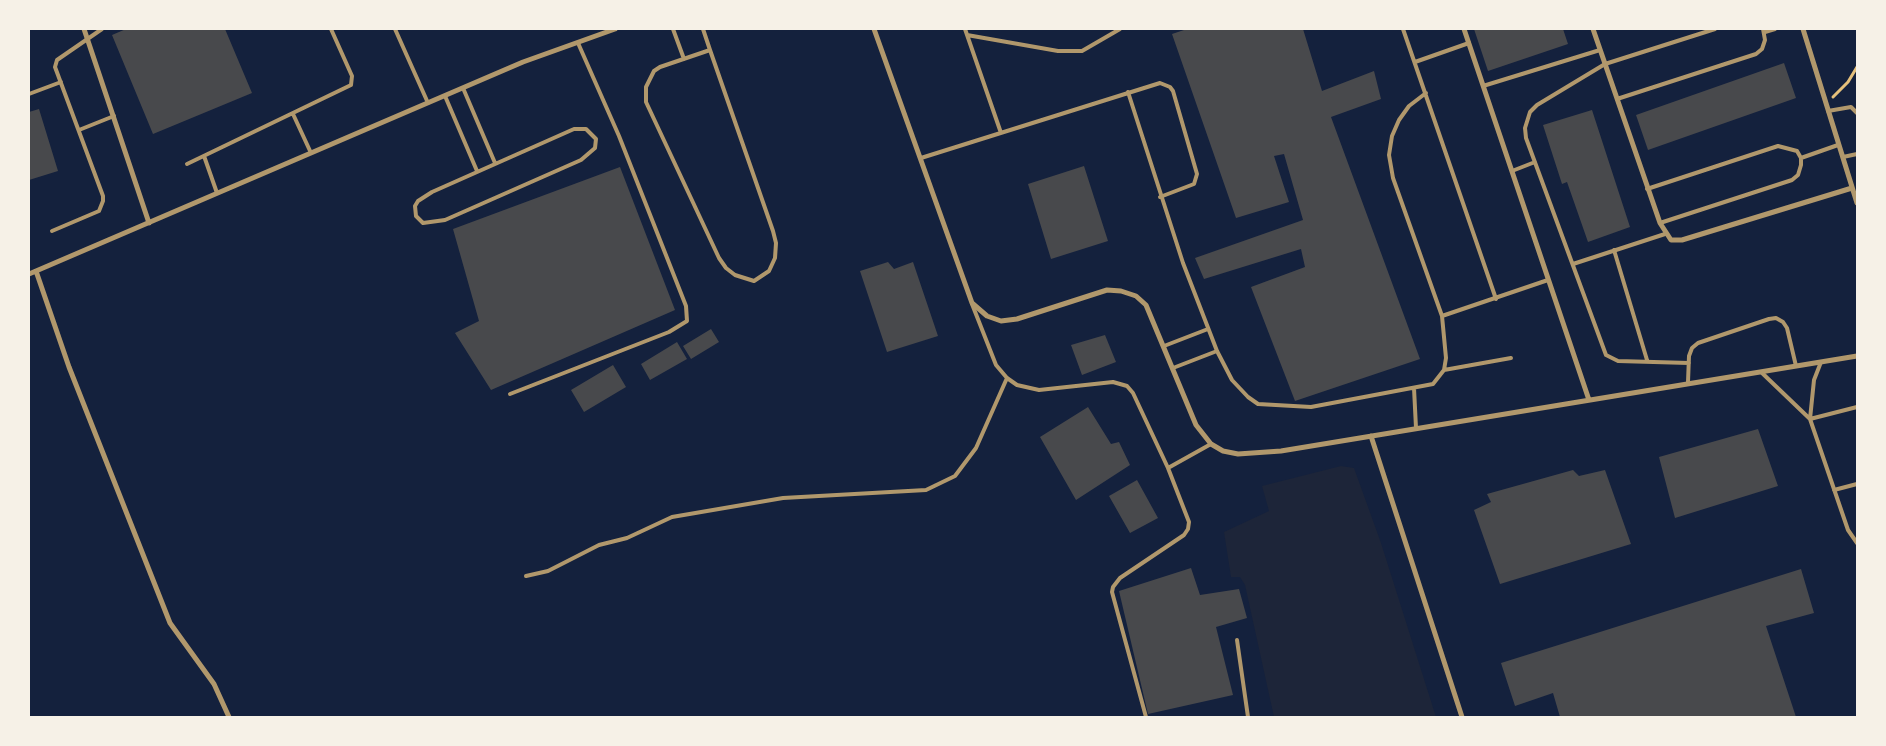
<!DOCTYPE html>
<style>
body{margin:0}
#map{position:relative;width:1886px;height:746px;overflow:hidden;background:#14213d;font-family:"Open Sans",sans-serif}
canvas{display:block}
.frame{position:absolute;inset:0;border:30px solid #f6f1e7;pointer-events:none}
</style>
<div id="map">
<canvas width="1886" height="746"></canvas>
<div class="frame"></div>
</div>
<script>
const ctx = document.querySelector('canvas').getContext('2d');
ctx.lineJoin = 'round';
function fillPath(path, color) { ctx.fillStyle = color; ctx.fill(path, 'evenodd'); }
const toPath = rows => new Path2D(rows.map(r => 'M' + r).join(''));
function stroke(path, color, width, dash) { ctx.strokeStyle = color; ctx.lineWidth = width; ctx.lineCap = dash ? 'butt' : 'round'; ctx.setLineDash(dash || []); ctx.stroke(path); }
const green = toPath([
 [1341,466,1354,468,1381,543,1436,717,1274,717,1245,585,1240,577,1231,577,1224,532,1269,511,1262,486]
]);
const building = toPath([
 [126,29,225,29,252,93,153,134,112,35],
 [1187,29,1303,29,1322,91,1374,71,1381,99,1331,117,1420,359,1295,401,1251,287,1305,267,1301,249,1204,279,1195,258,1303,220,1284,154,1274,156,1289,202,1236,218,1172,34],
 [1474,29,1563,29,1568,44,1488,71],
 [1784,63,1796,98,1648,150,1636,115],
 [39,109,58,171,29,180,29,112],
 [1592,110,1630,227,1588,242,1567,182,1562,184,1543,125],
 [1084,166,1108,241,1051,259,1028,184],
 [620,167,675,310,491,390,455,333,479,321,453,229],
 [888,262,894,269,913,262,938,336,887,352,860,271],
 [711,329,719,342,691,359,683,346],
 [1105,335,1116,362,1082,375,1071,345],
 [677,342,687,359,650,380,641,364],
 [613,365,626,387,584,412,571,390],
 [1088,407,1111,444,1119,442,1130,465,1076,500,1040,437],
 [1758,429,1778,486,1675,518,1659,457],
 [1573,470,1579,476,1605,470,1631,544,1500,584,1474,510,1491,502,1487,494],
 [1137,480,1158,518,1130,533,1109,496],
 [1191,568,1200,595,1239,589,1247,618,1216,627,1233,695,1148,714,1119,591],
 [1801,569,1814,613,1766,626,1796,717,1560,717,1553,693,1515,706,1501,663]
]);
const path = toPath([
 [1833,97,1848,82,1857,67]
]);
const service = toPath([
 [395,29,428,103],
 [673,29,684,59],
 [703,29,710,50,773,231,776,243,775,258,769,271,754,281,735,275,726,268,719,258,646,102,646,87,654,71,660,67,710,50],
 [965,29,1001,133],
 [1403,29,1496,299],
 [1765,32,1775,29],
 [967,35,1058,51,1082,51,1120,29],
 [1415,62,1469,43],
 [1483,86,1600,50],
 [463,88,495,163],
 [1128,92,1183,263,1217,351,1232,380,1248,397,1258,404,1311,407,1433,384,1444,370,1446,358,1442,316,1393,178,1389,155,1392,136,1399,120,1409,106,1426,93],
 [29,94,61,82],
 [445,96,477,171],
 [1617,99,1756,54,1762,49,1765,40,1763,29],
 [1828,111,1851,107,1857,113],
 [293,114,311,153],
 [574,129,586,129,596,139,595,148,581,160,445,220,423,223,416,216,415,206,418,201,432,192,574,129],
 [79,130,114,116],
 [204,156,217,193],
 [1843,157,1857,154],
 [921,158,1160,83,1170,87,1173,91,1197,174,1194,184,1160,197],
 [1801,158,1838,145],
 [187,164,351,85,352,76,331,29],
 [1512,171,1535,162],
 [1647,189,1778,146,1797,151,1801,158,1801,165,1798,175,1792,180,1660,223],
 [52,231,99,211,103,201,103,196,55,67,57,60,102,29],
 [1614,250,1647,360],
 [1573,264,1665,234],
 [972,304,996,365,1007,378,1017,385,1039,390,1113,382,1127,386,1133,393,1168,468,1189,522,1188,529,1184,535,1120,578,1113,587,1112,592,1146,717],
 [1442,316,1548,280],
 [1164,346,1208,329],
 [1821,362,1814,380,1810,419,1848,530,1857,543],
 [1689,363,1618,361,1606,355,1526,138,1525,128,1530,112,1537,105,1605,64,1715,29],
 [1173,368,1217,351],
 [1444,370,1511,358],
 [1761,372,1810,419],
 [1688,382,1689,356,1692,348,1698,343,1769,319,1776,318,1783,322,1787,328,1796,366],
 [1414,388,1416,428],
 [510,394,669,332,687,321,686,306,619,136,578,43],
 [1810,419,1857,407],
 [1168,468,1211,444],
 [1834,490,1857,484],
 [526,576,548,571,599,545,627,538,672,517,783,498,926,490,955,476,976,448,1007,378],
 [1237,640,1248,717]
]);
const minor = toPath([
 [84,29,149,223],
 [874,29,972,303,987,316,1001,321,1017,319,1107,290,1121,291,1136,296,1146,305,1196,425,1211,444,1223,451,1238,454,1281,451,1857,356],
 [1464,29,1589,400],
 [1593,29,1660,223,1671,240,1682,240,1852,188],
 [1803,29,1857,203],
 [36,271,69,367,170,623,214,684,229,717],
 [29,274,523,62,615,29],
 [1371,436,1462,717]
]);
fillPath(green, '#1d2539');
fillPath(building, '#48494c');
stroke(path, '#e5c07b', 3);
stroke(service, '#b1986c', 4);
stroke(minor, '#b1986c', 5);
</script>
